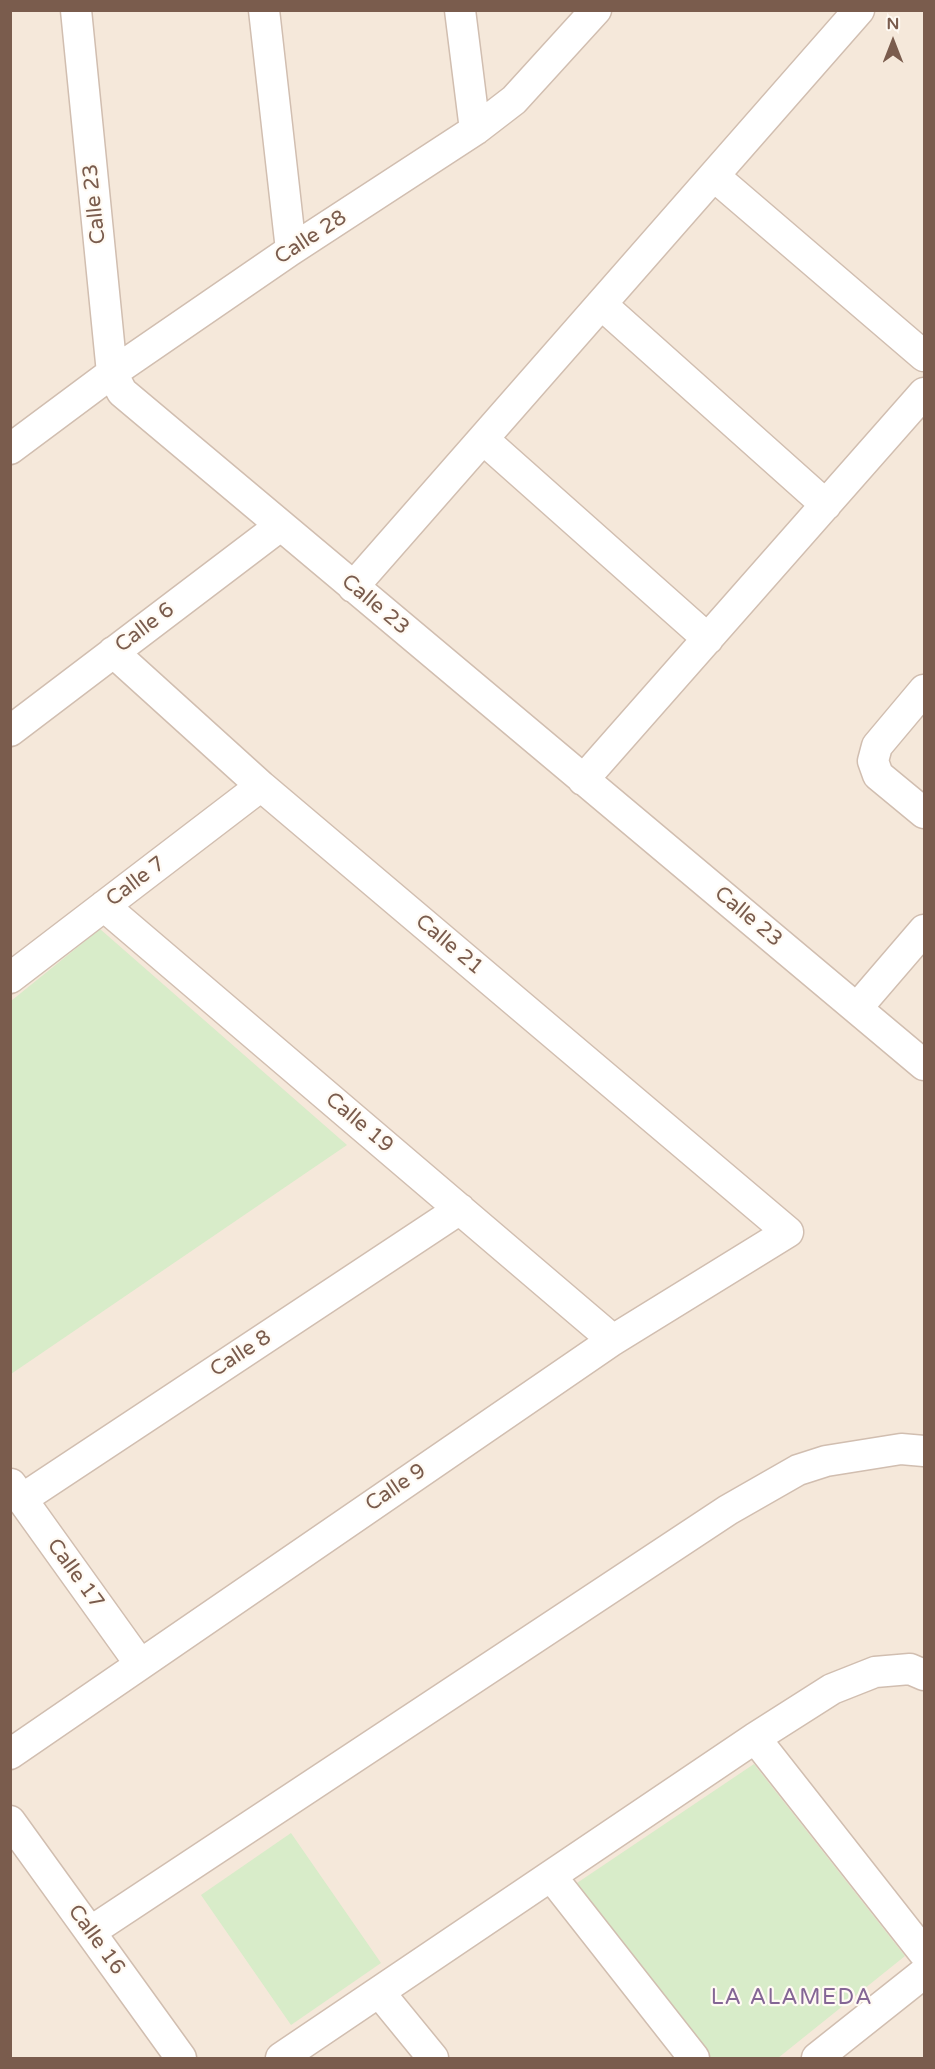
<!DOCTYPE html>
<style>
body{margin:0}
#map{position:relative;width:935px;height:2069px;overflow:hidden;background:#fdf6ec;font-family:"Varela Round",sans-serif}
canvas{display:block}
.frame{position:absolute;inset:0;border:12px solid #7a5c4d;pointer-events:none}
.north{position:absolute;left:863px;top:12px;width:60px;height:60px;-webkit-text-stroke:4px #fffaf3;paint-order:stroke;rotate:0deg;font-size:16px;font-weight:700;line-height:24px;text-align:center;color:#7a5c4d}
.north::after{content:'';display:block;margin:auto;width:21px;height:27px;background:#7a5c4d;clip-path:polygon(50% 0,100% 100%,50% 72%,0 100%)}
</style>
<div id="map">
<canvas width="935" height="2069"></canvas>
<div class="frame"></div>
<div class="north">N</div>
</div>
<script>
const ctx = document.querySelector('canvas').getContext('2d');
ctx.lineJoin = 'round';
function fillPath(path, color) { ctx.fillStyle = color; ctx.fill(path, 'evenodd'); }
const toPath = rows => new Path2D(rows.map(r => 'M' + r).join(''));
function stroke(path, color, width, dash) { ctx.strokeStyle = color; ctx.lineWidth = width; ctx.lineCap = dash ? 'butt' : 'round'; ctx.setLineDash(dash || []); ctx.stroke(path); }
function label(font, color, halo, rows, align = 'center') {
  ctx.font = font + ' "Varela Round",sans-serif'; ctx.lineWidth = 4.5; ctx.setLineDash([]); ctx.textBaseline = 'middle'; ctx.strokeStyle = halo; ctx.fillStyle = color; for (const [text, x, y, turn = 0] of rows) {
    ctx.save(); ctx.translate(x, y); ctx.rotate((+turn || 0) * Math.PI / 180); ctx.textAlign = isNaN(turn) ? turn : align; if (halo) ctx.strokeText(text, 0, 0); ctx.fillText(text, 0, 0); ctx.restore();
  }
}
const residential = toPath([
 [11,11,924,11,924,2058,11,2058]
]);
const green = toPath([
 [100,929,347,1145,11,1374,11,1001],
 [754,1764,905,1956,778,2058,710,2058,574,1885],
 [291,1833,381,1963,291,2025,201,1895]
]);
const minor = toPath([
 [76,10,112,373,122,392,924,1065],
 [264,10,291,250],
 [460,10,475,130],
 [714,176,924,356],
 [601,304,826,505],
 [483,439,708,639],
 [10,449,112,373,291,250,475,130,514,100,596,10],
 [353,587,859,10],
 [924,690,877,746,873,761,878,775,924,813],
 [10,731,280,526],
 [583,780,924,393],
 [104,906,613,1340],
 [10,978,261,786],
 [857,1008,924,930],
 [11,1484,140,1664],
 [22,1499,460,1209],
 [755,1738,924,1953],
 [10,1754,613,1340,788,1232,261,786,113,652],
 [10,1821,181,2058],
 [551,1876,694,2058],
 [90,1932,728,1510,798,1470,826,1461,901,1449,924,1451],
 [379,1992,433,2058],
 [281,2058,755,1738,832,1689,875,1672,910,1669,924,1675],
 [817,2058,924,1973]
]);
const streetNames = [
 ["Calle 23",95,204,-96],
 ["Calle 28",311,238,-33],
 ["Calle 23",375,605,40],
 ["Calle 6",145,628,-37],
 ["Calle 7",136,882,-37],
 ["Calle 23",748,917,40],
 ["Calle 21",449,945,40],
 ["Calle 19",359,1123,40],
 ["Calle 8",241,1354,-33],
 ["Calle 9",396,1488,-34],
 ["Calle 17",75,1574,54],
 ["Calle 16",96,1940,54]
];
const neighbourhoodNames = [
 ["LA ALAMEDA",792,1998]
];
fillPath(residential, '#f5e8da');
fillPath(green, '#d8ecc9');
stroke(minor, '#d1beb0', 33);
stroke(minor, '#fff', 30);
label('21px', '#7a5c4d', '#fffaf3', streetNames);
ctx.letterSpacing = '1.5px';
label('22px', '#846695', '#fffaf3', neighbourhoodNames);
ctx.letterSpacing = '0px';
</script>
